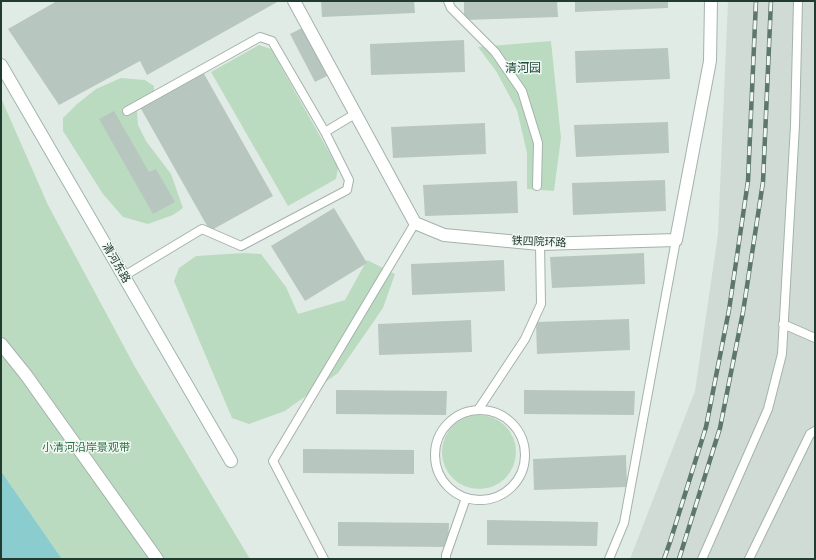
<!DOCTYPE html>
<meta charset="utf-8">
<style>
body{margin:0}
#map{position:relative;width:816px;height:560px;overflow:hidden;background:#e1ebe5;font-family:Raleway,sans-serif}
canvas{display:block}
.frame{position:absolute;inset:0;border:2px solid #223b31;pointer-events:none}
</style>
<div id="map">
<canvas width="816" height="560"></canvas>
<div class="frame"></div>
</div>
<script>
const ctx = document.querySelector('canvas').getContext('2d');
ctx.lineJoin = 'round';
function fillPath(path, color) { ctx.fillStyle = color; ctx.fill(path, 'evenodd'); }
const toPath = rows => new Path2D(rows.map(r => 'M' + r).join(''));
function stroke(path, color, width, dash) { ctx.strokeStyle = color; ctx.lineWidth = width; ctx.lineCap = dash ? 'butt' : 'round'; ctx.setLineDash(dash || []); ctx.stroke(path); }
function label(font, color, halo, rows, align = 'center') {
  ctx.font = font + ' Raleway,"Noto Sans SC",sans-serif'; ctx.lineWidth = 3; ctx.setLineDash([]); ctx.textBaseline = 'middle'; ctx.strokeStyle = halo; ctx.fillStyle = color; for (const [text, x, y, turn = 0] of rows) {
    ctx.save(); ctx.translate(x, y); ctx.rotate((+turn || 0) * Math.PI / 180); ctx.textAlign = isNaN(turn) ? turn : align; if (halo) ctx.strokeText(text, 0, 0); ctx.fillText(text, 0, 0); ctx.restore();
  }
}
const built = toPath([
 [728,1,815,1,815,559,630,559,695,391,718,234]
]);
const green = toPath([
 [551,41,561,138,554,191,527,189,527,153,517,110,496,71,478,47],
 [259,45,271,49,338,168,336,179,288,206,211,72],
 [121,78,145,80,154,86,154,93,141,100,137,112,138,125,146,141,171,174,183,208,173,215,148,224,123,217,103,194,63,131,63,118,77,104,96,89],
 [1,98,48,205,135,367,250,559,62,559,1,471],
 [244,253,261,254,286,287,298,314,345,300,367,260,395,274,383,308,338,373,285,411,249,424,232,418,174,281,179,268,196,256],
 '442 452a37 37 0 1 1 74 0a37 37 0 1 1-74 0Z'
]);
const water = toPath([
 [1,471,62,559,1,559]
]);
const building = toPath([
 [57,1,279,1,147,75,140,61,59,105,8,29],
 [321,1,414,1,415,13,322,17],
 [464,1,557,1,558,17,464,20],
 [575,1,668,1,668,8,575,12],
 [302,28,327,76,315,82,290,34],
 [464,40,465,72,371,75,370,44],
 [668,48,670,79,576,83,575,51],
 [203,72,273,196,210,231,140,107],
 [114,111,149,172,156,169,175,202,153,214,99,119],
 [668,122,669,153,576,157,574,125],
 [485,123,486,154,393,158,391,127],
 [665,180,666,211,573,215,572,183],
 [517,181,518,213,425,216,423,185],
 [334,208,367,263,305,301,271,246],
 [644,253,645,284,552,288,550,257],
 [504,260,505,291,412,295,411,264],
 [629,319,630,350,537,354,536,322],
 [471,320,472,352,379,355,378,324],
 [336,390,447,391,446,415,336,414],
 [524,390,635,391,634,415,524,414],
 [303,449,414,450,414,474,303,473],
 [626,455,627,487,534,490,533,459],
 [487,520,598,522,597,546,487,545],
 [338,522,449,523,448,547,338,546]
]);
const lane = toPath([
 [448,1,451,8,495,52,522,91,538,143,537,186],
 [127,111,260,37,272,41,325,132],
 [124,276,202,229,241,246,347,190,349,180,325,132,355,114],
 [783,324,815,338],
 '435 455a45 45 0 1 1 90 0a45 45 0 1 1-90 0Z',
 [478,410,525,339,541,304,540,244],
 [324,559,273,461,415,223],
 [446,559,446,555,466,498],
 [609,559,624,523,676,240],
 [702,559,768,409,782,354,795,125,798,1],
 [749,559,810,434,815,431]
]);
const street = toPath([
 [294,1,415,223,444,235,540,244,676,240,710,61,711,1],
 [1,344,26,375,157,559]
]);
const secondary = toPath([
 [1,65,231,461]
]);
const rail = toPath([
 [664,559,670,542,706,427,729,310,748,181,756,1],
 [679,559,720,428,743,312,763,182,771,1]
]);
const streetNames = [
 ["铁四院环路",539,242,2],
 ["清河东路",116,263,60]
];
const parkNames = [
 ["小清河沿岸景观带",86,448]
];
const neighbourhoodNames = [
 ["清河园",523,68]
];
fillPath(built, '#cfdbd4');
fillPath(green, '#bbdbc0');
fillPath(water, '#8bccce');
fillPath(building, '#b7c6be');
stroke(lane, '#a4b3ab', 10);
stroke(street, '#a4b3ab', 14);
stroke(secondary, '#a0b6ac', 14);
stroke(lane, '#fff', 8);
stroke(street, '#fff', 12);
stroke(secondary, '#fff', 12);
stroke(rail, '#5d776c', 4.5);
stroke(rail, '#f1f8f4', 3, [9]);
label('11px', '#223b31', '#f1f8f4', streetNames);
label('11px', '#2e703f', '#f1f8f4', parkNames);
label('12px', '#1f4c3b', '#f1f8f4', neighbourhoodNames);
</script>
